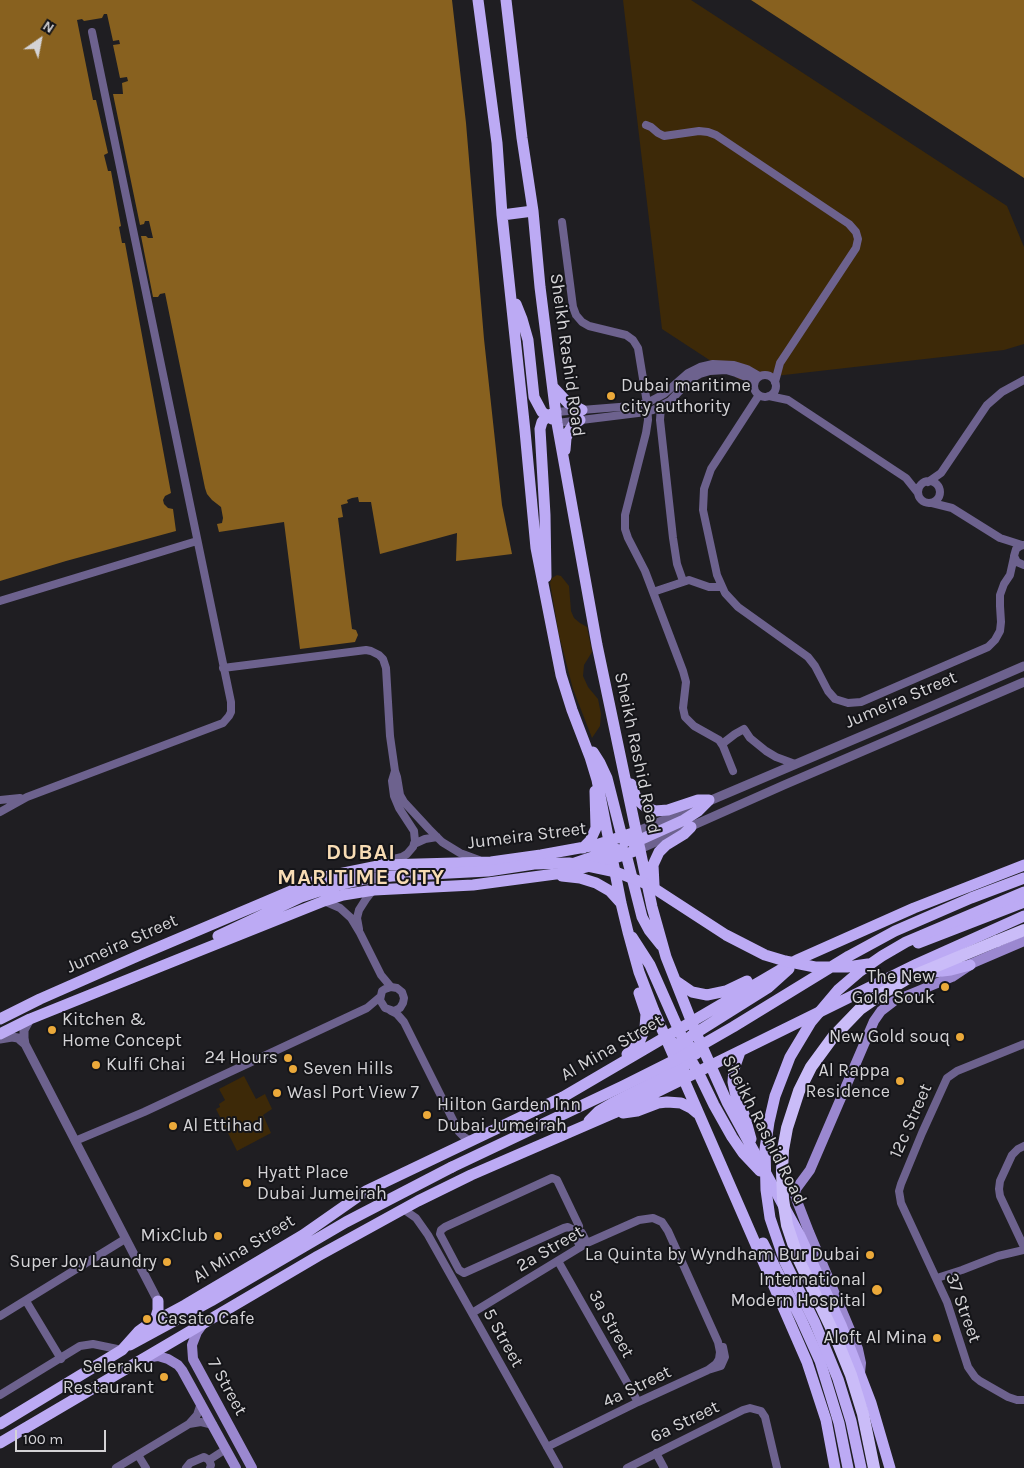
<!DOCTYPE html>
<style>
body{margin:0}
#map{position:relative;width:1024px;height:1468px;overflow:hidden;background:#1f1e22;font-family:Karla,sans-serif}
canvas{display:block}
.north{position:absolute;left:15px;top:15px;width:50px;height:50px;-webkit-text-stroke:4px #151519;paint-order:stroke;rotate:33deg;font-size:14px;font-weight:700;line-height:20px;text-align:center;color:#d4d3d6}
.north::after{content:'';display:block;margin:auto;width:18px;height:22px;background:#d4d3d6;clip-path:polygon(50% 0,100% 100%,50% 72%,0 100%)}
.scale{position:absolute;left:15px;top:1430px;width:91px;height:22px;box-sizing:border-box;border:2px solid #d4d3d6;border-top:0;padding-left:6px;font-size:15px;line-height:18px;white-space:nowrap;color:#d4d3d6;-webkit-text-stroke:4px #151519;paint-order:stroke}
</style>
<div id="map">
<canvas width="1024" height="1468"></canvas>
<div class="north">N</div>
<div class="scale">100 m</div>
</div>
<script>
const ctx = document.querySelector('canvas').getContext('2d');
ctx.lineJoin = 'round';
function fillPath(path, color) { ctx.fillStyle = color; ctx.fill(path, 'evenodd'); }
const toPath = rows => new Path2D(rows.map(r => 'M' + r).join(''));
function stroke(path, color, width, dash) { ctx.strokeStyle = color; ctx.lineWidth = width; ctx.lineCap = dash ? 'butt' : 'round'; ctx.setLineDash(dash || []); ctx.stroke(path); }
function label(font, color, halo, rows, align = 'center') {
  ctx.font = font + ' Karla,sans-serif'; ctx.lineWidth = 4; ctx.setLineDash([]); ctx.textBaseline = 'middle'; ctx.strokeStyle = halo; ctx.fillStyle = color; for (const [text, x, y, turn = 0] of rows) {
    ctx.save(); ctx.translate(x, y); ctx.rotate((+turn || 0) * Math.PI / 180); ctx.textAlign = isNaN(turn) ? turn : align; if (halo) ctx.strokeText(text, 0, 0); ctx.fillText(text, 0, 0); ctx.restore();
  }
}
const green = toPath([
 [623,0,691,0,1007,206,1024,247,1024,344,1004,350,740,380,662,329],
 [557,575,561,576,569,586,571,611,574,618,580,623,587,627,592,652,584,665,583,676,588,687,598,699,601,714,600,726,592,738,573,689,559,635,550,583,552,578],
 [244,1076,256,1099,265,1094,272,1109,263,1115,271,1133,237,1151,216,1109,220,1107,219,1104,225,1100,219,1089]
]);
const water = toPath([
 [0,0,452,0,466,123,484,339,502,505,512,554,456,561,457,533,380,554,371,502,359,502,358,497,352,498,347,500,348,503,341,505,343,517,338,518,352,629,356,630,358,635,355,642,300,649,284,522,219,532,217,524,222,523,223,518,221,507,212,500,207,494,205,488,165,293,160,294,158,297,153,297,141,236,146,236,148,238,153,238,149,221,145,221,144,224,140,225,113,94,123,94,122,83,128,81,127,77,120,78,113,45,120,44,119,40,113,41,107,14,104,14,102,18,84,21,82,19,77,20,93,100,96,100,108,153,104,155,108,171,111,171,121,226,119,227,122,243,125,243,171,493,165,496,163,500,164,504,168,508,173,509,176,531,66,561,0,581],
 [751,0,1024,0,1024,178]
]);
const minor = toPath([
 [646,125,651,127,658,133,664,136,699,131,708,132,716,135,849,224,856,232,858,239,856,248,780,363,775,382],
 [562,222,573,307,576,315,582,322,589,326,626,335,633,340,638,348,647,403,648,420,646,433,625,515,625,529,628,538,645,571,683,671,686,682,683,708,685,717,694,726,719,740,723,746,733,771],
 '754 386a11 11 0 1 1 22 0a11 11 0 1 1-22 0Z',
 [759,395,711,469,704,489,703,510,717,575,725,593,738,607,808,657,815,666,828,691,835,699,848,703,861,702,988,647,995,640,1000,631,1001,622,1000,606,1000,595,1004,584,1010,575,1014,557],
 [769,396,788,400,906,478,918,493],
 [661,406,660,420,673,538,677,564,683,581],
 [556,412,632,406,647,403,664,394,688,373,700,367,713,364,734,365,747,369,759,376],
 [557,423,638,413,653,410,670,401,691,379,700,374,710,371,726,370,736,373,746,377,754,383],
 '918 492a11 11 0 1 1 22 0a11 11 0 1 1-22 0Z',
 [928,482,941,473,987,405,1002,392,1024,380],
 [932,503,952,508,1000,538,1022,545],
 [1024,545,1020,546,1016,549,1014,556,1017,562,1024,565],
 [653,592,689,580,709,587,722,587],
 [0,601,197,541],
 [223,668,366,650,371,651,379,655,383,659,386,668,390,736,395,771,397,777,400,795,404,802,429,829,442,842,460,853,479,860],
 [722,744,735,734,744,729,750,738,766,751,776,757,795,764],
 [0,800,20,798],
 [0,812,27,797,223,723,229,716,231,712,231,702,92,32],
 [414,844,425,839,437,837],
 [385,861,402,857,407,854,413,847,415,841,414,831,399,808,394,796,392,781,395,771],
 [324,901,340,908,351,918,360,933,381,975,391,987,397,988,402,992,404,998,403,1003,400,1008,394,1011,385,1008,380,1000,382,991,385,989,391,987],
 [359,929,357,918,359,910,366,899,373,890],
 [391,1011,397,1014,404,1022,459,1132,464,1137,471,1141],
 [1024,1044,957,1071,947,1078,922,1133,901,1184,899,1191,901,1203,947,1302,968,1367,975,1377,980,1381,1008,1397,1017,1400,1024,1400],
 [75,1141,144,1112,367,1008,380,997],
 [1024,1146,1018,1149,1012,1155,1000,1181,999,1189,1000,1196,1024,1247],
 [403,1209,416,1218,428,1235,559,1468],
 [572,1229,568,1227,564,1228,464,1273,459,1270,440,1234,441,1230,445,1227,552,1178,557,1180,579,1226],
 [582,1233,587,1243],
 [575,1235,580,1247],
 [558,1261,638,1402],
 [937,1278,962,1270,998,1256,1024,1250],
 [26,1301,61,1359],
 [472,1313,587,1243,639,1220,653,1218,662,1222,668,1231,718,1342,720,1352,719,1359,716,1364,708,1370],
 [0,1316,125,1239],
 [0,1395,80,1346,93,1344,122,1350],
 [189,1424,197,1415,201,1403],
 [547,1447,638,1402,708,1370,721,1366,725,1357,723,1347],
 [656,1453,664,1468],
 [138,1455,146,1468],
 [209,1460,226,1449],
 [116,1468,189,1424,201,1422,213,1425],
 [186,1468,190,1463,204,1457,209,1460,211,1465,210,1468],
 [627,1468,743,1410,750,1408,761,1411,765,1417,777,1468]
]);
const tertiary = toPath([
 [636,832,895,722,1024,666],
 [640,849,784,785,1024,682],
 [30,1019,24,1030,24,1038,25,1044,158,1301],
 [0,1039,12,1037,18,1038,25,1044]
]);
const secondary = toPath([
 [202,1325,197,1332,192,1345,193,1359,252,1468],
 [145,1358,158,1356,168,1359,178,1365,182,1370,236,1468],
 [860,1373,861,1363,858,1349,809,1232,797,1201,795,1195,796,1189,810,1170,874,1021,881,1011,894,1001,952,977,973,963,1024,941]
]);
const primary = toPath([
 [478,0,497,143,502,215,525,431,536,548,561,675,572,710,590,757,597,780,621,903,628,932,639,972,654,1011,807,1362,826,1420,835,1468],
 [506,0,522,138,533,211,540,287,557,423,597,645,652,907,666,957,696,1033,727,1102,800,1236,841,1325,871,1403,890,1468],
 [502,215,533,211],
 [516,304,522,319,528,340,534,397,542,412,552,419],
 [553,387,568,403,582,410],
 [565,450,566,438,569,431,573,425,580,420],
 [546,577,545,515,540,429,542,422,547,416,556,412],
 [593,752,600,763,607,778,622,837,625,842],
 [631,784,636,797,641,803,647,808,655,811,668,810,698,800,709,800],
 [633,843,684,820,698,811,709,800],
 [583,848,590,841,596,828,595,791],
 [622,849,626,854,642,917,649,930,661,945],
 [572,864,616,849],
 [562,876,580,878,596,883,610,891,620,902],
 [654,885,653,865,659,852,666,845,684,834,691,827],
 [218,936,301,897,338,885,365,879],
 [632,937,650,965,681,1035,696,1054],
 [918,943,1024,902],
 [926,973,951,970,970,965],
 [676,981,692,992,707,995,726,991,747,981],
 [0,1019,40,999,140,955,305,885,329,876,383,865,491,862,541,855,596,845,636,832],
 [0,1034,30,1019,189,955,324,901,343,895,374,890,473,885,563,873,598,864,640,849],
 [691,1036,769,987,789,969],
 [665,1037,679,1047,691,1060,698,1072,714,1105,732,1137,743,1153,760,1171],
 [740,1052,734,1069,733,1082,736,1096,744,1114,751,1139],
 [627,1054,639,1043,645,1028,646,1014,639,993],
 [623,1113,637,1111,658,1103,667,1102,681,1103,691,1108,697,1113],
 [589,1121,599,1111,611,1104,685,1066],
 [763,1243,801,1319,820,1361,839,1423,848,1468],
 [155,1320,158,1310,158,1301],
 [130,1345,211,1301,346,1222,452,1167],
 [0,1424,122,1350,139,1331,146,1326,185,1305,303,1235,366,1191,563,1097,797,960,914,908,1024,865],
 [0,1443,318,1256,418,1201,471,1175,614,1113,917,964,1024,916]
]);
const trunk = toPath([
 [997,941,1024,930]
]);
const primaryBridge = toPath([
 [365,879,392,876,488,871,534,864,569,863,583,865,616,872,649,885,726,935,765,955,785,961,815,967,847,967,868,964],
 [452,1167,623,1086,679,1058,733,1027,849,956,895,931,971,898,1024,878],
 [861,1468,851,1421,838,1379,815,1323,785,1262,770,1218,766,1190,765,1149,769,1122,775,1096,790,1057,811,1022,838,990,859,972,882,956,906,942,1024,892]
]);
const trunkBridge = toPath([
 [874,1468,863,1414,851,1375,836,1338,798,1258,787,1225,783,1199,782,1172,783,1150,787,1128,799,1091,811,1067,833,1037,860,1009,883,993,908,978,997,941]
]);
const markers = [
 [611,396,5,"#eba93a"],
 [945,987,5,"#eba93a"],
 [52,1030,5,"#eba93a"],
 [960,1037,5,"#eba93a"],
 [288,1058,5,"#eba93a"],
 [96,1065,5,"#eba93a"],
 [293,1069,5,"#eba93a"],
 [900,1081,5,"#eba93a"],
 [277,1093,5,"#eba93a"],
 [427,1115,5,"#eba93a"],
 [173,1126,5,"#eba93a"],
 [247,1183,5,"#eba93a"],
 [218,1236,5,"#eba93a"],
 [870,1255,5,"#eba93a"],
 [167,1262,5,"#eba93a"],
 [877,1290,6,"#eba93a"],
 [147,1319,5,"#eba93a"],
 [937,1338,5,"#eba93a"],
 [164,1377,5,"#eba93a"]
];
const streetNames = [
 ["Sheikh Rashid Road",567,355,82],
 ["Jumeira Street",901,700,-23],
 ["Sheikh Rashid Road",637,753,78],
 ["Jumeira Street",527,836,-7],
 ["Jumeira Street",122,944,-24],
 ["Al Mina Street",612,1048,-30],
 ["12c Street",911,1121,-66],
 ["Sheikh Rashid Road",764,1130,63],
 ["Al Mina Street",244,1249,-31],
 ["2a Street",550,1249,-30],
 ["37 Street",963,1308,70],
 ["3a Street",611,1324,61],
 ["5 Street",503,1338,61],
 ["7 Street",227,1387,61],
 ["4a Street",637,1387,-26],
 ["6a Street",685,1422,-26]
];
const poiNames = [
 ["Dubai maritime",621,386,"left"],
 ["city authority",621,407,"left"],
 ["The New",935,977],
 ["Gold Souk",935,998],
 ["Kitchen &",62,1020,"left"],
 ["Home Concept",62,1041,"left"],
 ["New Gold souq",950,1037],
 ["24 Hours",278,1058],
 ["Kulfi Chai",106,1065,"left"],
 ["Seven Hills",303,1069,"left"],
 ["Al Rappa",890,1071],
 ["Residence",890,1092],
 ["Wasl Port View 7",287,1093,"left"],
 ["Hilton Garden Inn",437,1105,"left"],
 ["Dubai Jumeirah",437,1126,"left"],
 ["Al Ettihad",183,1126,"left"],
 ["Hyatt Place",257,1173,"left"],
 ["Dubai Jumeirah",257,1194,"left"],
 ["MixClub",208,1236],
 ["La Quinta by Wyndham Bur Dubai",860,1255],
 ["Super Joy Laundry",157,1262],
 ["International",866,1280],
 ["Modern Hospital",866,1301],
 ["Casato Cafe",157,1319,"left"],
 ["Aloft Al Mina",927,1338],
 ["Seleraku",154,1367],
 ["Restaurant",154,1388]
];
const districtNames = [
 ["DUBAI",361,853],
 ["MARITIME CITY",361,878]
];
fillPath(green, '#3d2908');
fillPath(water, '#88611f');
stroke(minor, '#6d628e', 8);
stroke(tertiary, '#6d628e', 9);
stroke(secondary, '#9b88d0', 10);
stroke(primary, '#bcaaf4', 11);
stroke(trunk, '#cabcf8', 12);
stroke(primaryBridge, '#bcaaf4', 11);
stroke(trunkBridge, '#cabcf8', 12);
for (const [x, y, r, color] of markers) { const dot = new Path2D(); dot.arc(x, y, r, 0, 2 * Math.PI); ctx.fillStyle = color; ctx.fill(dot); stroke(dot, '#151519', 2); }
label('18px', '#d4d3d6', '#151519', streetNames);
label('18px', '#d4d3d6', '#151519', poiNames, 'right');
ctx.letterSpacing = '1px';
label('bold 22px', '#f8dcb4', '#151519', districtNames);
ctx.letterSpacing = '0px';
</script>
